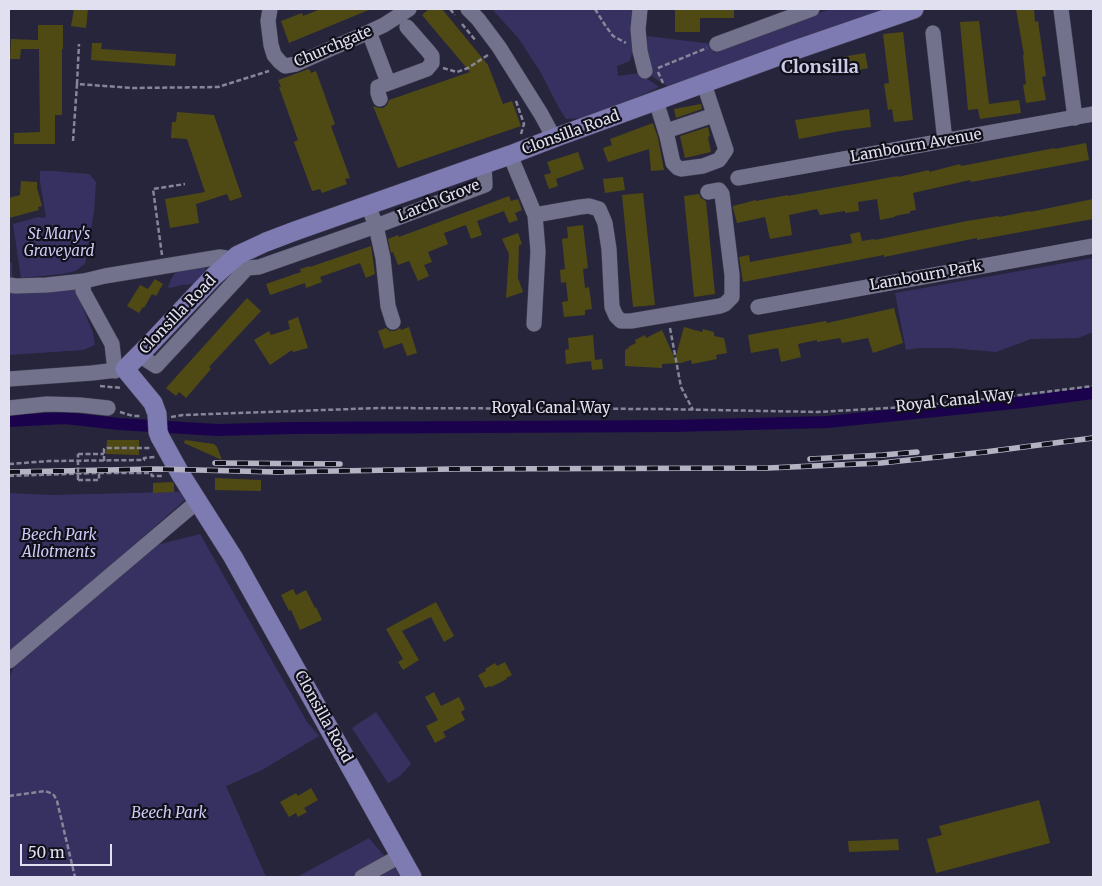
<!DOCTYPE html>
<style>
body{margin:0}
#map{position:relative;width:1102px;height:886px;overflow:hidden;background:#27253c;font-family:Merriweather,serif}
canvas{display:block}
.frame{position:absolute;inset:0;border:10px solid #e1e0f0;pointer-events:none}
.scale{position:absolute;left:20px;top:844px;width:92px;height:22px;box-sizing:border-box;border:2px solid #e1e0f0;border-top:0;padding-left:6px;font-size:15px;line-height:18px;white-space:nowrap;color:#e1e0f0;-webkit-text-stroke:4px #11101a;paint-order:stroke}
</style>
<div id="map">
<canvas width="1102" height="886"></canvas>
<div class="frame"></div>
<div class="scale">50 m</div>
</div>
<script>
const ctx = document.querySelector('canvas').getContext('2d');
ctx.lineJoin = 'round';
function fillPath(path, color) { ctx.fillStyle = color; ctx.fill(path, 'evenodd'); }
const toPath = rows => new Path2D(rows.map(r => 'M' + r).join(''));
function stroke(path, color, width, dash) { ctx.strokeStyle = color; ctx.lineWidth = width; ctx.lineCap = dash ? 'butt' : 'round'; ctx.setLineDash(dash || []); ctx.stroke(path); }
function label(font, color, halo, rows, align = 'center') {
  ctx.font = font + ' Merriweather,serif'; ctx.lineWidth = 4.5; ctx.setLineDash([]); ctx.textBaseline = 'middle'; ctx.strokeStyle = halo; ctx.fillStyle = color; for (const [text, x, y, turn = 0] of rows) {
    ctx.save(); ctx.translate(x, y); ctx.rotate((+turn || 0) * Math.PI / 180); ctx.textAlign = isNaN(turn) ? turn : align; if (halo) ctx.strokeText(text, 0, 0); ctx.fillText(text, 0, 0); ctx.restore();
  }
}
const green = toPath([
 [492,9,632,9,630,28,632,44,632,52,630,61,617,66,618,76,639,73,659,87,627,102,580,118,566,119,559,108,541,73,519,39],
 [830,9,880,10,879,11,693,78,667,86,650,75,642,39,648,38,647,36,712,44,714,53],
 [40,171,53,171,89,174,96,182,94,212,85,264,75,271,62,274,21,278,13,224,38,217,43,218,46,217,40,181],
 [1093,258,1093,332,1078,338,1031,339,996,352,950,348,919,348,906,350,895,293],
 [9,261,12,263,12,276,21,283,69,285,76,291,93,333,95,345,83,350,9,355],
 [204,265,206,269,201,277,194,284,182,285,170,288,168,287,171,279,179,267],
 [174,492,179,492,186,499,62,609,9,652,9,493,50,495],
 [200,534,307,722,319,736,262,770,226,786,266,877,9,877,9,676,11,674,17,656,149,547],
 [376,712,411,764,400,776,388,783,352,728],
 [369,838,402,877,297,877]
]);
const canal = toPath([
 [9,421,65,418,119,424,217,430,291,428,672,426,827,422,1024,402,1093,393]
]);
const building = toPath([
 [74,9,88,9,86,28,71,26],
 [321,9,371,9,289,43,281,21,302,13,303,16],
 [429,9,442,9,488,65,503,104,512,101,521,126,398,168,373,106,379,108,383,108,387,105,389,100,470,72,422,15],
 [675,9,734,9,734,18,700,18,700,32,675,32],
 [1016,9,1034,9,1035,22,1038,21,1046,76,1042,77,1046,100,1026,103,1023,85,1026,84,1023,55,1024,55],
 [979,21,989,104,1019,100,1021,113,980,119,978,109,968,110,960,22],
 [38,25,63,25,63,49,62,49,62,115,55,115,55,144,14,144,14,133,40,132,39,49,21,49,20,59,10,59,11,39,38,40],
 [903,32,913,120,894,122,892,109,888,110,884,84,889,83,883,34],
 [92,43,102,43,101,49,176,54,175,66,91,60],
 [865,53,868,68,845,73,842,57],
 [309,69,311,73,316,71,335,124,331,126,350,178,345,179,347,184,322,193,320,189,312,191,294,142,298,140,279,87,281,87,278,80],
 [701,104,702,109,676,118,674,109],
 [869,109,871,127,840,131,799,139,795,120],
 [177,112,214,115,242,197,230,201,227,194,196,204,199,223,170,228,165,199,205,192,187,139,171,138,172,122,176,122],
 [653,123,658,138,664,170,651,171,649,149,608,162,603,148,612,145,610,139],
 [708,127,710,136,708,137,711,152,685,158,680,136],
 [1086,143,1089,160,971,182,970,180,913,193,916,210,910,211,910,213,895,216,895,217,880,220,877,199,858,202,859,211,845,213,845,211,820,215,817,209,789,215,792,235,770,239,765,217,737,223,733,208,733,206,756,200,756,201,788,195,788,196,898,176,898,177,929,170,929,172,960,164,961,166,1055,148,1055,149],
 [578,152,584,169,556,179,558,186,549,189,544,175,551,173,547,162],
 [623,177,625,190,605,193,603,179],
 [21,181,37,182,37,188,42,206,38,207,39,210,9,218,9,198,20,195],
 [643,193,655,305,633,307,622,195],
 [699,194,701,198,706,201,715,294,694,297,684,196],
 [509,196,511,201,518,199,522,210,515,213,518,220,509,223,504,211,477,221,482,235,471,239,466,225,444,233,448,244,428,252,432,262,424,265,429,276,418,281,409,261,398,265,393,252,391,253,388,239,398,235,399,237],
 [1093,199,1093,219,977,240,977,238,884,257,884,255,743,282,739,257,749,255,750,262,852,243,850,234,860,232,862,241,874,239,875,240,967,221,998,216,999,217,1030,211,1030,212],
 [583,225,588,268,583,269,585,288,589,287,592,309,585,310,585,315,564,317,562,302,568,301,566,282,561,283,560,270,565,269,562,239,568,238,567,227],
 [518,233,522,244,519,245,518,278,523,292,506,298,509,254,502,239],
 [371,246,375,274,366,278,360,263,320,277,322,282,306,288,305,283,270,295,266,284,301,272,300,269,310,266,310,267],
 [155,279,163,284,156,296,152,294,144,308,143,307,139,313,127,306,140,285,148,289],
 [247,298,261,311,209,367,211,369,186,398,179,392,176,396,166,388],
 [894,308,903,343,873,353,868,338,842,343,840,338,817,342,817,340,798,344,801,357,781,362,778,348,751,353,748,335,826,321,827,323],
 [298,317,308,348,293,352,292,350,270,365,254,340,269,331,271,335,290,329,288,321],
 [409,327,417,353,407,356,402,343,384,349,378,331,386,328,390,331,395,331,400,328,401,330],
 [684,327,702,332,703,329,714,332,714,336,724,338,727,353,716,355,717,359,692,364,691,360,681,363,662,364,662,368,625,366,625,350,629,348,628,347,636,343,635,340,645,335,646,338,662,330,675,359],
 [593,335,595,360,602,359,603,369,592,370,591,361,566,364,565,350,569,349,568,338],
 [107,440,139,440,139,455,106,454],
 [185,440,214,444,217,447,222,460,184,443],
 [215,478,261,480,261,491,215,490],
 [172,482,174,484,174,492,153,493,153,483],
 [293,589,296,595,306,590,315,608,316,607,322,620,300,630,291,610,289,611,281,595],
 [436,602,454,636,444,642,431,617,402,631,419,660,403,670,398,662,403,659,386,629],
 [505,662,512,675,506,678,507,679,491,687,490,686,485,688,478,675,486,671,485,669,495,663,497,666],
 [434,692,441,706,459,697,465,709,461,712,465,720,443,732,446,737,435,743,426,726,438,720,425,697],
 [311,788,318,800,304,808,307,812,298,817,296,813,289,817,280,802,296,793,298,796],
 [1039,800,1050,843,936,873,927,839,942,835,939,826],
 [898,839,899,850,849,852,848,841]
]);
const path = toPath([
 [450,9,455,15],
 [595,9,605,25,613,36,626,43],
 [462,24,476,41],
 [443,68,457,72,468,68,488,55],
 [658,68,707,48],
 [658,72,663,83],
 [77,84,79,44],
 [516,101,524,124,521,134],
 [73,141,77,84,133,88,218,87,269,71],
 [162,255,153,189,185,184],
 [670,328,681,387,693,410],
 [100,386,122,388],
 [120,412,133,416,141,416],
 [171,417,183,415,380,408,661,409,818,412,906,407,1004,397,1093,386],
 [78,454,104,454],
 [104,461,104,449,107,448,151,448],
 [9,464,50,461,144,460,144,458,155,457],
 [9,476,99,473,151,473,152,476,164,476],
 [78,480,99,480,99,473],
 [9,796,45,791,53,794,55,797,57,801,75,877]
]);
const minor = toPath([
 [270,9,268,21,271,45,274,55,280,62,285,66,296,64,369,32,384,25,409,9],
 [468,9,478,19,499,47,541,114,554,138],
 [640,9,638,29,640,51,645,71],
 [1061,9,1075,118],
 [369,32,388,82],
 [933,33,945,141],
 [717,44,812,9],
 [380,99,378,93,378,87,427,69,432,63,432,56,428,51,407,27],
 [656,101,667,136,673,163,678,168,681,169,703,166,719,160,726,150,704,84],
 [666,131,714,115],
 [510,155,535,215,538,251,534,324],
 [738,178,1093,114],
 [368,205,376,226,383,258,388,306,393,322],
 [535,215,580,207,589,206,599,209,605,223,609,249,612,307,616,316,621,321,631,321,720,306,725,304,732,297,732,275,722,194,719,190,708,192],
 [84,281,83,291,112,344,115,371],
 [9,285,16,286,47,285,84,281,105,276,220,257,226,258,230,261],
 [758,307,1093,246],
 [139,355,156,366,247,268,259,267,376,226,485,185,484,165],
 [9,379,92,373,125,369],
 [9,408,47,404,80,405,108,408],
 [9,661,198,501],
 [362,877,400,856]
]);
const major = toPath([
 [157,414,153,403,125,369,149,345,214,276,238,255,266,242,295,231,510,155,554,138,795,50,914,9],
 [160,437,181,475,233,557,412,877]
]);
const rail = toPath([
 [810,459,883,455,917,452],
 [215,463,340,464],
 [9,472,156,469,277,472,454,469,768,468,881,463,985,452,1093,438]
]);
const pathBridge = toPath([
 [78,480,78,454]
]);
const majorBridge = toPath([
 [157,414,158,432,160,437]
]);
const streetNames = [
 ["Churchgate",333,47,-23],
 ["Clonsilla Road",571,133,-20],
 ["Lambourn Avenue",916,146,-10],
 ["Larch Grove",439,201,-22],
 ["Lambourn Park",926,276,-10],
 ["Clonsilla Road",178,315,-46],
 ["Royal Canal Way",955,401,-6],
 ["Royal Canal Way",551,409],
 ["Clonsilla Road",323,717,61]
];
const parkNames = [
 ["St Mary's",59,235],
 ["Graveyard",59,252],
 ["Beech Park",59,536],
 ["Allotments",59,553],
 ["Beech Park",169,814]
];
const quarterNames = [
 ["Clonsilla",820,68]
];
fillPath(green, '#373162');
stroke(canal, '#1b024d', 12);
fillPath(building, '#4f4a14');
stroke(minor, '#424053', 16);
stroke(major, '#424053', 20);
stroke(path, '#878699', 2.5, [5, 2.5]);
stroke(minor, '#73728d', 15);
stroke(major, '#7e7ab2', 19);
stroke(rail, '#b4b3c4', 5.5);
stroke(rail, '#11101a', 4, [11]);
stroke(majorBridge, '#424053', 20, []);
stroke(pathBridge, '#878699', 2.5, [5, 2.5]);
stroke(majorBridge, '#7e7ab2', 19);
label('15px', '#e1e0f0', '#11101a', streetNames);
label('italic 15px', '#cccaf5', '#11101a', parkNames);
label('bold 18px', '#cbcae8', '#11101a', quarterNames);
</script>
